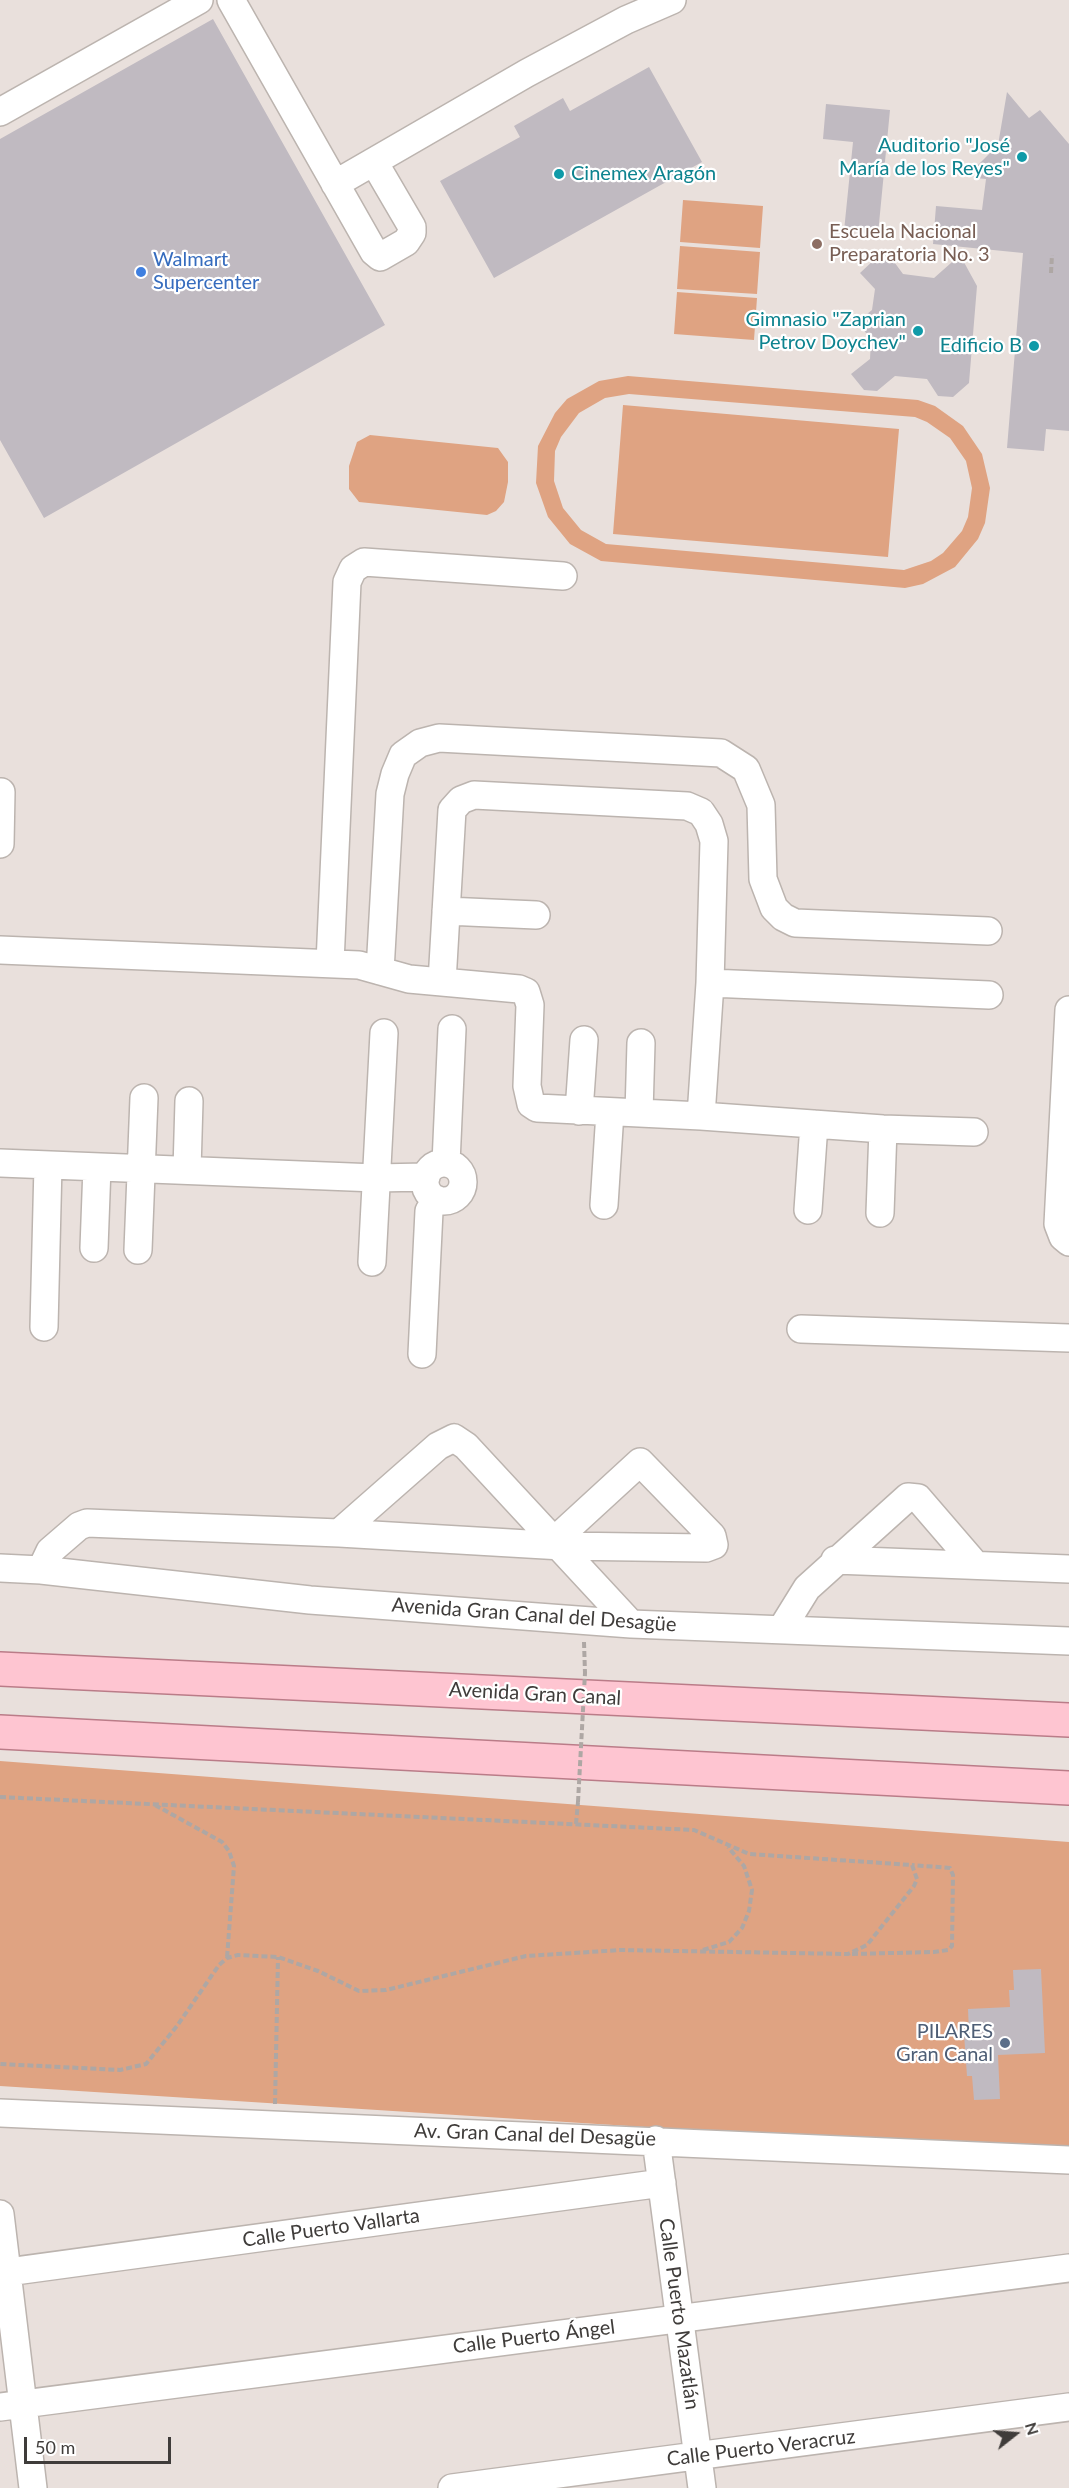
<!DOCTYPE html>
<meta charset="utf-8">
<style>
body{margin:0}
#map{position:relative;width:1069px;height:2488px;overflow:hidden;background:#e9e0dc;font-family:Lato,sans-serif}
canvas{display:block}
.north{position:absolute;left:985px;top:2404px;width:60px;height:60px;-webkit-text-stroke:4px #fff;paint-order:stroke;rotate:73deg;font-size:16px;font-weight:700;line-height:24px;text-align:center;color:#3f3c3a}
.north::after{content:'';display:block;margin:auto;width:21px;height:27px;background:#3f3c3a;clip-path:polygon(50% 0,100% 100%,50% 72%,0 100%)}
.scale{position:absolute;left:24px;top:2437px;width:147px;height:27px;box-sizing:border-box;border:3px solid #3f3c3a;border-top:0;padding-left:8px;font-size:18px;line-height:21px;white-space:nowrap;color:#3f3c3a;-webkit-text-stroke:4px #fff;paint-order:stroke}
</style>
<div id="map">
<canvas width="1069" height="2488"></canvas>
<div class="north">N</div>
<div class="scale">50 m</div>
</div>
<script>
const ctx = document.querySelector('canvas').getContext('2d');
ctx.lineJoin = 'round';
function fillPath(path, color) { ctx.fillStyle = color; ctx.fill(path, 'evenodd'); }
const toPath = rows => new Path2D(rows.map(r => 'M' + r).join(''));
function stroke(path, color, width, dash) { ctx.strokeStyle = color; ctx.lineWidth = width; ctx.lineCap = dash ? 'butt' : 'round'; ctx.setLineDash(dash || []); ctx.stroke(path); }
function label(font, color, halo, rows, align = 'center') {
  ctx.font = font + ' Lato,sans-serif'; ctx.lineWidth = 4.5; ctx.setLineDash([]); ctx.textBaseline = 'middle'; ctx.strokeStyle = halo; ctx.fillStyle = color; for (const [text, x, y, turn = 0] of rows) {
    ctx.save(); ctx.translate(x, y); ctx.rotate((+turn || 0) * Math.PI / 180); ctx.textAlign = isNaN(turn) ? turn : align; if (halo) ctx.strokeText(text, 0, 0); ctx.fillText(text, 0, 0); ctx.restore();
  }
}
const green = toPath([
 [683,200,763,206,760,248,680,242],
 [680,246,760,252,757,294,677,289],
 [677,292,757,298,754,340,674,334],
 [628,376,918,400,935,406,963,426,982,454,990,488,985,523,978,539,955,567,923,584,905,588,601,561,570,544,548,517,536,483,538,446,555,413,567,399,599,381],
 [629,394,915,417,927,422,950,438,966,461,972,488,968,517,962,531,943,553,931,561,904,570,606,544,581,530,563,508,554,481,555,451,561,437,579,413,605,398],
 [623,405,899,429,888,557,613,534],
 [370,435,498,448,508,462,508,482,504,502,496,511,487,515,359,502,349,489,349,466,357,442],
 [0,1761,1069,1842,1069,2154,0,2086]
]);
const building = toPath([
 [213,19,385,325,44,518,0,440,0,139],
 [649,67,702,162,494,278,440,181,520,137,514,126,563,98,570,111],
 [1007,92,1029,118,1040,110,1069,144,1069,431,1046,429,1044,451,1007,448,1023,253,933,244,936,206,982,210,986,179,976,178,977,166,998,145],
 [826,104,890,110,878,234,844,231,853,142,823,139],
 [960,255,977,286,969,383,953,397,938,396,927,379,895,376,877,391,864,390,851,374,870,359,871,339,857,322,872,310,875,289,860,273,876,258,892,259,903,274,934,278],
 [1041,1969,1045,2053,998,2055,1000,2099,974,2100,972,2076,967,2076,964,2034,969,2034,968,2009,1010,2007,1009,1990,1014,1990,1013,1970]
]);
const path = toPath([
 [1051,273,1052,255],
 [584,1642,585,1673],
 [0,1797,694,1830,749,1854,912,1865,917,1879,914,1886,867,1945,848,1954,621,1950,526,1956,386,1990,359,1991,318,1971,278,1957,238,1955,227,1958,219,1965,177,2026,146,2064,120,2070,0,2064],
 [155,1805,222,1842,229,1851,234,1866,227,1958],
 [576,1824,578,1802],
 [703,1950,729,1942,742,1928,749,1911,752,1890,744,1866,728,1847],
 [852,1954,934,1952,948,1950,952,1946,953,1875,950,1868,912,1865],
 [275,2104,278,1957]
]);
const minor = toPath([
 [231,0,374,252,380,257,406,242,412,233,412,227,374,162],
 [0,112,199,0],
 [335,184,527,73,626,20,672,0],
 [0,844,1,792],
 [446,911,536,915],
 [0,950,359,965,409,979,519,989,526,992,530,1005,527,1086,531,1104,537,1108,701,1116,883,1129,974,1132],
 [330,963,347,582,353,569,364,562,563,576],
 [380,971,390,794,395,774,403,755,420,743,439,738,721,753,746,769,761,805,763,879,774,908,783,917,795,923,988,931],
 [442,982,452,810,461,800,474,795,687,806,701,812,709,824,714,841,710,983,701,1116],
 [710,983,989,995],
 [1069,1010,1058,1224,1063,1237,1069,1242],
 [579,1111,584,1040],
 [639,1113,641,1043],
 [0,1163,376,1178,426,1177],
 [446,1163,452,1029],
 '425 1182a19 19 0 1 1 38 0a19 19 0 1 1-38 0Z',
 [187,1170,189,1101],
 [604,1205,610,1112],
 [808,1210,814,1124],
 [880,1213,883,1129],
 [94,1248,97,1167],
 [138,1250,144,1098],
 [372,1262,384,1033],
 [44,1327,48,1165],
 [801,1329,1069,1338],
 [422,1354,429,1211,436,1199],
 [339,1533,438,1446,454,1438,466,1446,631,1624],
 [835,1560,1069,1569],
 [0,1568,41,1570,310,1600,631,1624,1069,1641],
 [41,1570,50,1551,79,1526,87,1523,339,1533,562,1546,706,1548,714,1545,712,1536,640,1462,555,1540],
 [781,1630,807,1588,908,1497,918,1498,974,1563],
 [0,2113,1069,2160],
 [656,2140,702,2488],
 [0,2214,33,2488],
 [0,2273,662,2183],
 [0,2407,1069,2268],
 [452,2488,1069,2407]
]);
const major = toPath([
 [0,1669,1069,1720],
 [0,1732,1069,1788]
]);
const pathBridge = toPath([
 [578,1802,585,1673]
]);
const markers = [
 [1022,157,6,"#0f9aa8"],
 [559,174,6,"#0f9aa8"],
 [817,244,6,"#8d6e63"],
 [141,272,6,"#3f7fe0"],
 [918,331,6,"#0f9aa8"],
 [1034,346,6,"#0f9aa8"],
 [1005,2043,6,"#5c6f8a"]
];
const cultureNames = [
 ["Auditorio \"José",1010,146],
 ["María de los Reyes\"",1010,169],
 ["Cinemex Aragón",571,174,"left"],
 ["Gimnasio \"Zaprian",906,320],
 ["Petrov Doychev\"",906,343],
 ["Edificio B",1022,346]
];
const educationNames = [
 ["Escuela Nacional",829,232],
 ["Preparatoria No. 3",829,255]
];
const shopNames = [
 ["Walmart",153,260],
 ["Supercenter",153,283]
];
const streetNames = [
 ["Avenida Gran Canal del Desagüe",534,1615,4],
 ["Avenida Gran Canal",535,1694,3],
 ["Av. Gran Canal del Desagüe",535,2135,2],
 ["Calle Puerto Vallarta",331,2228,-8],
 ["Calle Puerto Mazatlán",679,2314,82],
 ["Calle Puerto Ángel",534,2337,-7],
 ["Calle Puerto Veracruz",761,2448,-7]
];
const serviceNames = [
 ["PILARES",993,2032],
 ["Gran Canal",993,2055]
];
fillPath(green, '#dfa382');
fillPath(building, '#c0bac1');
stroke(minor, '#bcb4af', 30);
stroke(major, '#ba7c88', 36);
stroke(path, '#aea7a4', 4, [6, 3]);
stroke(minor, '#fff', 27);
stroke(major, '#fec5d1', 33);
stroke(pathBridge, '#aea7a4', 4, [6, 3]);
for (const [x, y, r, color] of markers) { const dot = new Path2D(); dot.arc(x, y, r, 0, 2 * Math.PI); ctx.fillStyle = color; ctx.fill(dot); stroke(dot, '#fff', 2); }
label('20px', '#0d838f', '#fff', cultureNames, 'right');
label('20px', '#785e54', '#fff', educationNames, 'left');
label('20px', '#366cbe', '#fff', shopNames, 'left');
label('20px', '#3f3c3a', '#fff', streetNames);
label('20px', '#4e5e75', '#fff', serviceNames, 'right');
</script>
